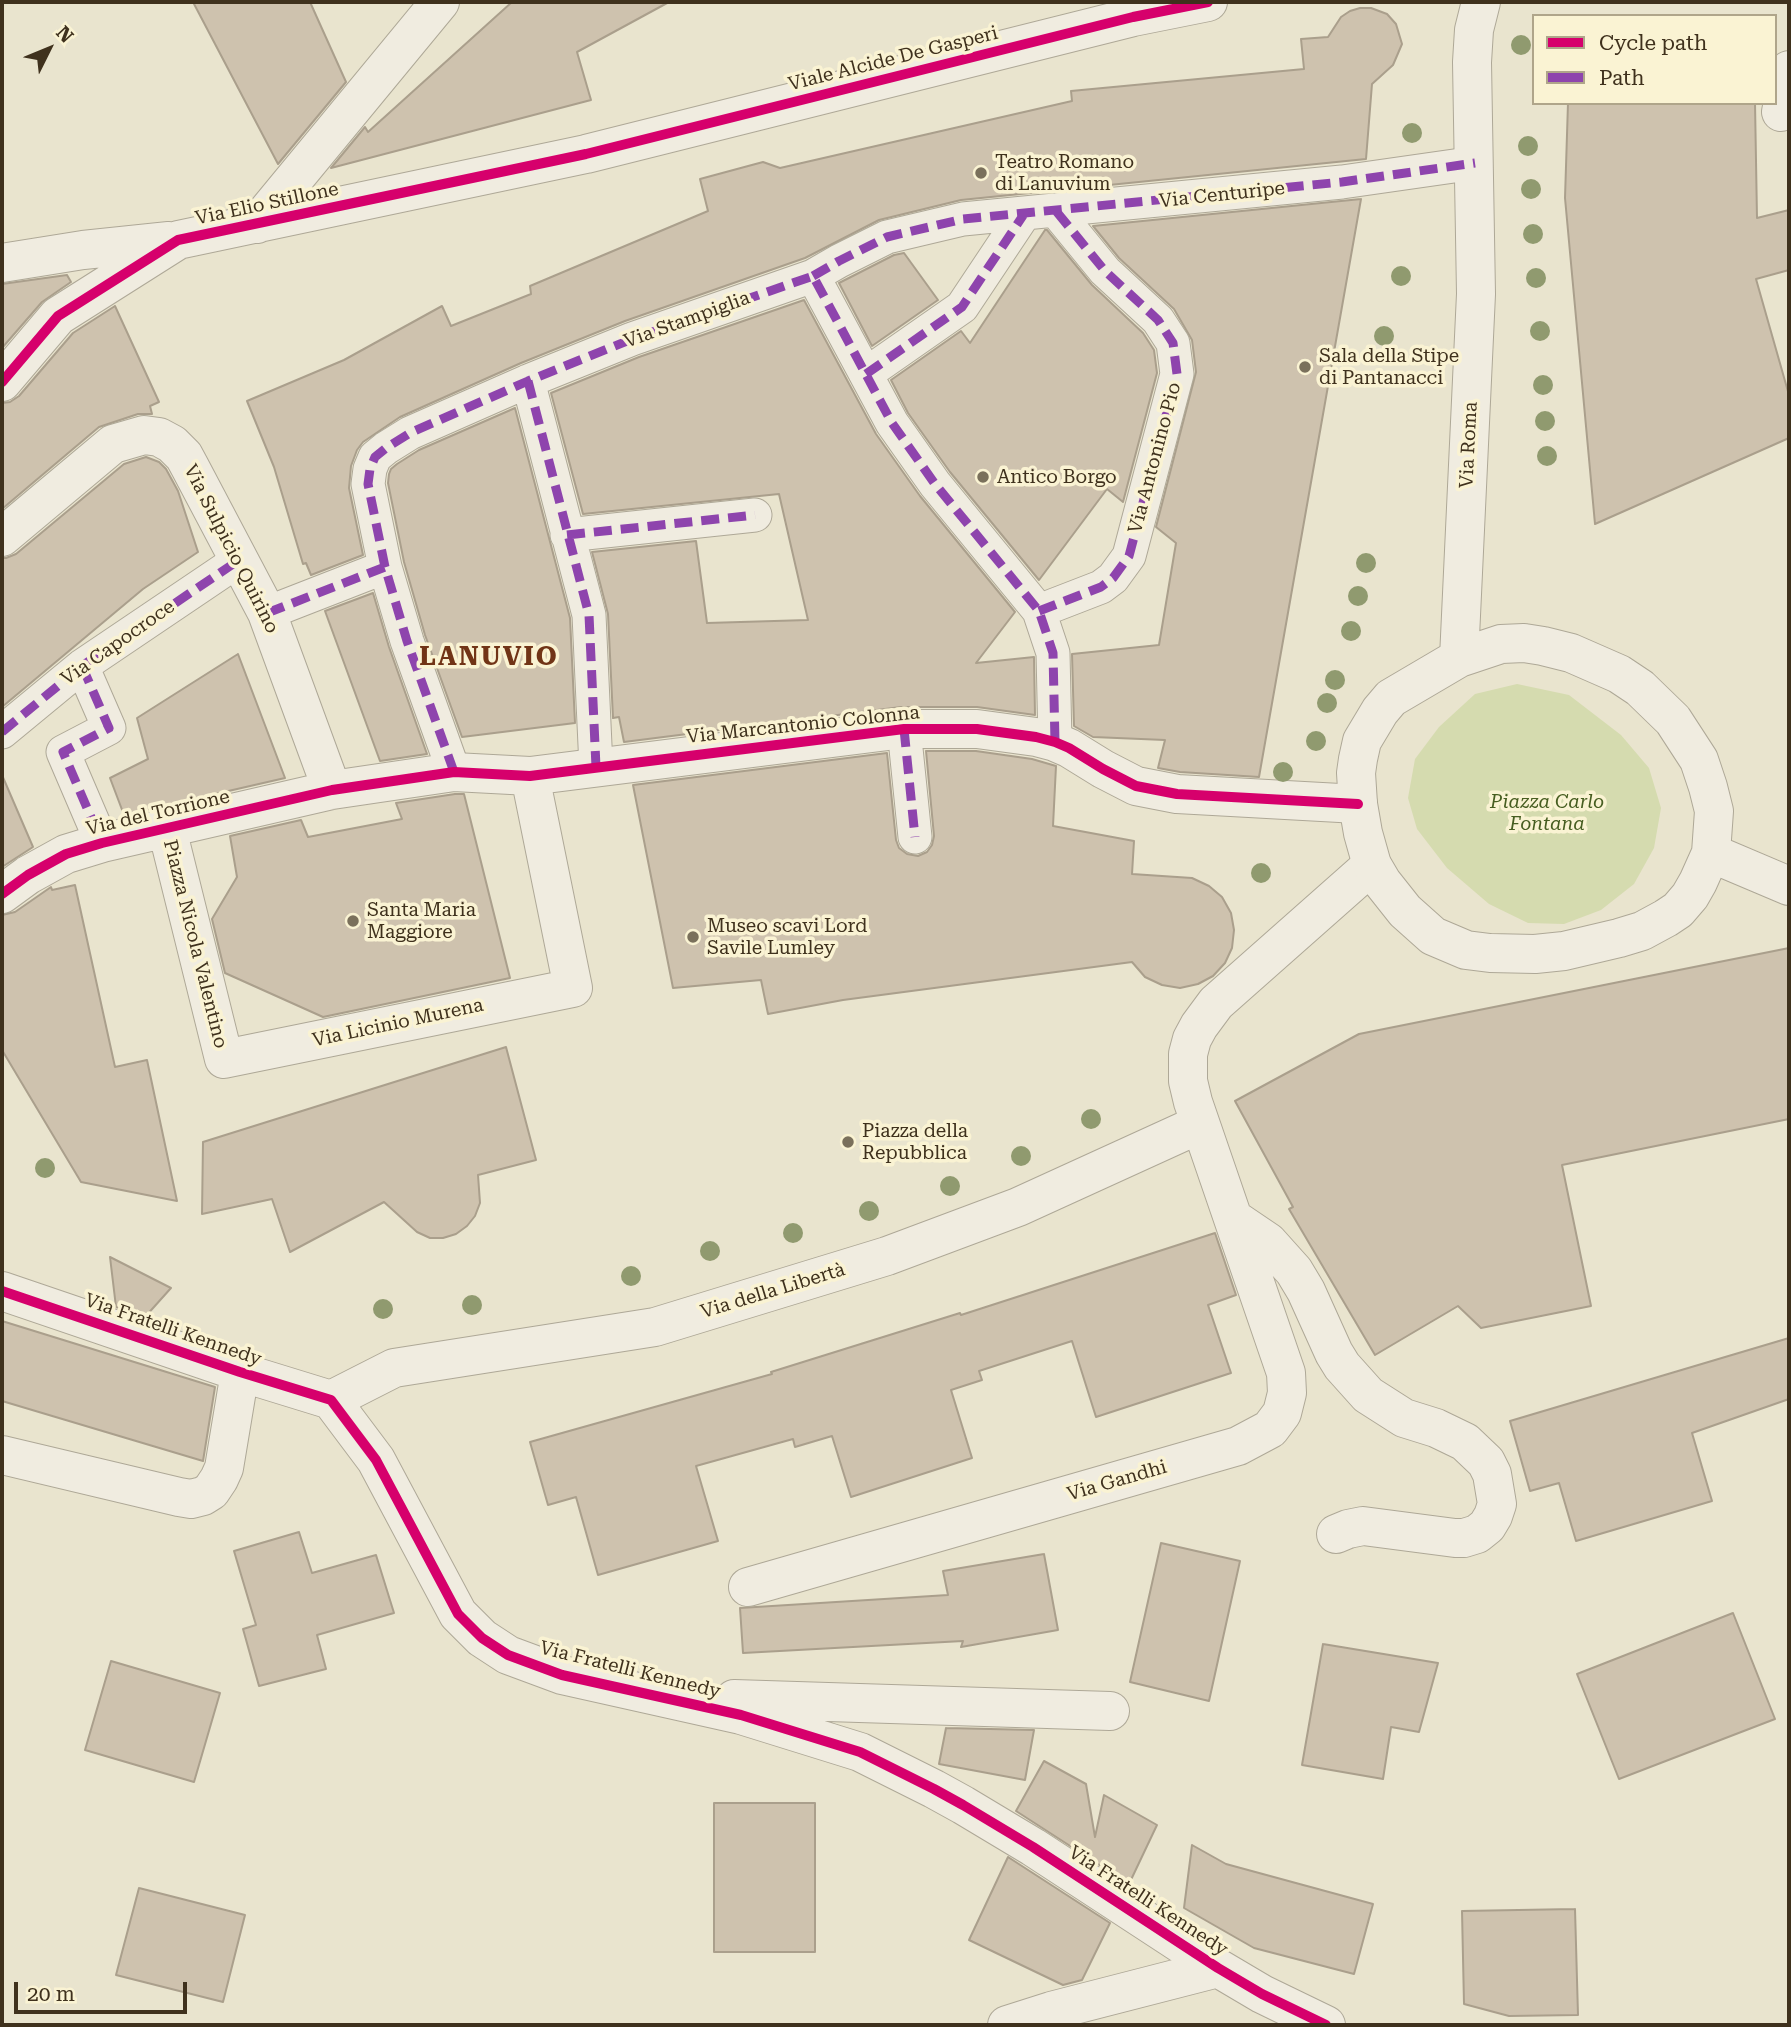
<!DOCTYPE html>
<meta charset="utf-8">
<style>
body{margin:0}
#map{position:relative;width:1791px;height:2027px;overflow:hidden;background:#e9e4ce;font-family:"Roboto Serif",serif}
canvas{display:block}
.frame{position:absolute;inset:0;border:4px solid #3f311d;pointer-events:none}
.legend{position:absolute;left:1532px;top:14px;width:245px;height:91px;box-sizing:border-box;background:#faf3d3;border:2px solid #afa58a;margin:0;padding:9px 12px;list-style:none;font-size:21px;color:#3f311d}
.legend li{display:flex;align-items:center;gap:14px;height:35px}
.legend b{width:35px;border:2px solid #afa58a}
.north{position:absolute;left:14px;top:14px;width:70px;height:70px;-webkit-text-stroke:5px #faf3d3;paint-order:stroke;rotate:47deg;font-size:19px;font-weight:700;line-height:28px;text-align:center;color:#3f311d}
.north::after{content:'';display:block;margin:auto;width:24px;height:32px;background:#3f311d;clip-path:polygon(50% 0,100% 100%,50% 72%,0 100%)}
.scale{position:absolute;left:14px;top:1982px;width:173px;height:32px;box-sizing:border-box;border:4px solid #3f311d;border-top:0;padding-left:9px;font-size:21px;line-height:24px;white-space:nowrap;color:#3f311d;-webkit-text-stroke:5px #faf3d3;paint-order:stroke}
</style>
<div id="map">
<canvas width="1791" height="2027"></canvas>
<div class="frame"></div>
<ul class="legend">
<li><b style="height:9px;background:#d6006c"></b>Cycle path</li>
<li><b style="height:9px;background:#8e44ad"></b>Path</li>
</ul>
<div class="north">N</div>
<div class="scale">20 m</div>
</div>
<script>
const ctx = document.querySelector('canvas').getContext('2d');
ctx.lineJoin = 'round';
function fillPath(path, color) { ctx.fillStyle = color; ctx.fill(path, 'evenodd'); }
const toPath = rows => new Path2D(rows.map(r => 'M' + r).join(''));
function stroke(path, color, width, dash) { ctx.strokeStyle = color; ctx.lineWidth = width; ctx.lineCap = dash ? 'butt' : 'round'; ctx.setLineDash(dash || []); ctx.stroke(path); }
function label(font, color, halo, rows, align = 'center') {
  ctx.font = font + ' "Roboto Serif",serif'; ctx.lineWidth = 7; ctx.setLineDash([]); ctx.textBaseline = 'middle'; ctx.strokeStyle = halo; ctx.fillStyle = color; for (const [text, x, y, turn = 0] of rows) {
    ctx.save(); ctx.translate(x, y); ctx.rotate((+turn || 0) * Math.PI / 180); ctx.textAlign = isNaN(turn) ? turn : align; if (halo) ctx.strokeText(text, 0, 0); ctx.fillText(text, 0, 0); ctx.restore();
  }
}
const green = toPath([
 [1517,684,1569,695,1621,735,1649,768,1661,808,1654,848,1634,884,1601,910,1564,924,1528,923,1489,904,1447,868,1417,829,1408,798,1415,759,1439,727,1475,694]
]);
const building = toPath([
 [193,2,310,2,346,82,278,164,193,2],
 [512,2,669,2,577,52,591,100,331,168,365,127,368,132,512,2],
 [1360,8,1371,8,1387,14,1396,24,1402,44,1393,65,1372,84,1366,159,961,200,879,220,805,258,625,321,521,363,400,417,363,442,357,450,351,466,349,488,363,555,311,575,306,563,303,564,274,467,247,401,344,360,442,306,451,326,531,294,530,286,708,211,700,179,763,162,780,168,1072,101,1071,91,1304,69,1301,39,1328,37,1341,17,1350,11,1360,8],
 [1568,103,1755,103,1757,218,1789,210,1789,270,1756,279,1789,395,1789,438,1595,524,1565,198,1568,103],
 [1361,199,1259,777,1180,772,1158,768,1165,740,1093,737,1074,726,1072,654,1159,645,1176,543,1156,527,1196,372,1192,340,1174,309,1119,258,1093,226,1361,199],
 [1045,230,1047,230,1092,285,1143,333,1154,350,1157,373,1123,502,1107,489,1039,580,950,472,908,413,891,380,961,331,970,343,1045,230],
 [904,253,938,300,872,346,839,283,894,255,904,253],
 [67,275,71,282,42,302,2,348,2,284,67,275],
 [804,300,876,434,920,496,1015,612,976,663,1034,657,1035,715,977,707,901,707,624,742,619,717,613,718,608,614,592,552,696,541,707,623,808,620,779,494,583,514,551,393,639,357,804,300],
 [115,306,159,402,150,406,152,414,138,414,99,427,2,509,2,403,10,402,19,396,73,333,115,306],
 [515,408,570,618,575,723,462,737,425,635,404,562,388,483,389,474,391,469,397,464,419,450,515,408],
 [146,457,159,462,166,469,178,491,198,552,143,589,2,707,2,558,6,558,16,554,124,464,146,457],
 [373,593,389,647,427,754,380,761,325,611,373,593],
 [238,654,285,778,124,815,110,778,148,759,137,718,238,654],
 [926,751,976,751,1032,759,1056,766,1053,826,1134,841,1132,874,1192,878,1209,886,1222,897,1231,913,1234,930,1232,948,1225,963,1213,976,1198,984,1180,988,1162,985,1145,977,1132,962,843,1000,768,1014,761,980,673,988,633,785,887,753,896,840,899,848,907,854,918,856,927,852,932,845,934,836,926,751],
 [2,775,33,847,2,867,2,775],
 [455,794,464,794,510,978,323,1017,225,973,212,919,237,877,230,836,301,820,308,837,402,819,396,803,455,794],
 [75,885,115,1067,147,1060,177,1201,81,1182,2,1050,2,915,15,912,51,887,52,890,75,885],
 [1789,948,1789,1119,1562,1165,1591,1306,1481,1328,1458,1306,1375,1355,1289,1209,1293,1207,1235,1101,1359,1034,1789,948],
 [506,1047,536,1160,478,1175,480,1203,475,1216,467,1226,456,1234,443,1238,430,1238,417,1232,384,1202,290,1252,272,1199,202,1214,203,1142,506,1047],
 [1215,1233,1236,1295,1208,1305,1231,1373,1096,1417,1072,1341,979,1371,982,1380,951,1390,972,1458,851,1497,832,1436,795,1447,793,1439,696,1466,718,1541,598,1575,576,1497,548,1505,530,1442,772,1374,771,1372,960,1313,961,1315,1215,1233],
 [110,1257,171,1288,145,1317,116,1307,110,1257],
 [2,1321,215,1387,203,1461,2,1401,2,1321],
 [1789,1338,1789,1399,1692,1433,1712,1501,1576,1541,1559,1483,1530,1491,1510,1421,1789,1338],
 [299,1532,312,1573,376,1555,394,1613,317,1635,326,1669,259,1686,243,1629,256,1625,234,1551,299,1532],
 [1161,1543,1240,1561,1209,1701,1130,1682,1161,1543],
 [1044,1554,1058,1630,961,1647,963,1641,743,1653,740,1608,948,1595,943,1571,1044,1554],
 [1733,1613,1775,1719,1619,1779,1577,1674,1733,1613],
 [1323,1644,1438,1663,1419,1732,1391,1727,1383,1779,1302,1765,1323,1644],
 [111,1661,220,1693,194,1782,85,1750,111,1661],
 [946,1728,1034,1730,1025,1780,939,1764,946,1728],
 [1044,1761,1086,1784,1095,1837,1104,1795,1157,1825,1129,1884,1016,1811,1044,1761],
 [714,1803,815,1803,815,1952,714,1952,714,1803],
 [1192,1845,1226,1864,1373,1904,1354,1974,1254,1948,1184,1908,1192,1845],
 [1008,1857,1110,1923,1082,1980,1063,1985,969,1940,1008,1857],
 [139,1888,245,1915,223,2002,116,1975,139,1888],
 [1575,1909,1578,2015,1509,2016,1464,2004,1462,1911,1575,1909]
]);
const pedestrian = toPath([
 [813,276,839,261,887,237,963,219,1342,182,1475,163],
 [866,374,962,307,1024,214],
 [528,381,589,615,596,767],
 [567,535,755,515],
 [1039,611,1101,587,1113,578,1129,556,1177,374,1173,343,1158,320,1105,271,1056,211],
 [267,613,385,567],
 [82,666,109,728,63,752,102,843],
 [904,729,915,837],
 [2,732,82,666,239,560],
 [454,772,407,641,385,567,368,484,370,469,375,457,386,448,410,433,528,381,632,339,813,276,892,423,935,484,1039,611,1053,653,1055,742]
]);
const minor = toPath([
 [1781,112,1789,70],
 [257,224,440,2],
 [2,263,83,250,169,241],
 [2,382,58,316,178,240,586,154,1133,17,1208,2],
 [2,537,113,444,144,435,159,437,172,444,184,456,191,469,267,613,332,790],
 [167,829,224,1059,573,988,530,776],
 [2,894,28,875,66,854,102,843,332,790,454,772,530,776,904,729,977,729,1036,737,1055,742,1069,748,1103,769,1136,786,1177,794,1358,804],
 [1234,1219,1268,1242,1294,1271,1306,1291,1334,1353,1342,1366,1368,1395,1404,1418,1436,1428,1465,1442,1486,1462,1492,1474,1497,1504,1493,1516,1487,1526,1477,1534,1464,1538,1455,1538,1363,1526,1348,1529,1336,1534],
 [2,1291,240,1372,331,1400,376,1460,458,1614,482,1638,508,1655,562,1675,741,1715,860,1752,934,1789,963,1805,1033,1847,1218,1968,1262,1994,1326,2025],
 [331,1400,394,1368,655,1327,887,1256,1018,1207,1200,1124],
 [2,1455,179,1497,191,1499,203,1496,211,1491,219,1479,224,1468,240,1372],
 [748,1587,1238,1446,1270,1429,1282,1413,1287,1393,1286,1373,1193,1102,1188,1081,1188,1054,1192,1039,1199,1026,1216,1003,1372,865],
 [734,1699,1110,1711],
 [1007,2025,1051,2011,1218,1968]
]);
const tertiary = toPath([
 [1524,643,1543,646,1571,653,1619,674,1640,688,1673,720,1699,760,1708,787,1714,811,1711,853,1698,882,1690,896,1678,910,1666,918,1642,931,1619,938,1564,951,1535,954,1490,953,1466,950,1433,936,1405,911,1382,882,1372,865,1363,833,1358,804,1356,773,1358,759,1362,741,1380,711,1391,698,1459,658,1501,644,1524,643],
 [1459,658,1476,294,1472,62,1474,30,1481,2],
 [1711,853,1789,886]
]);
const quiet = toPath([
 [813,276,839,261,887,237,963,219,1342,182,1475,163],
 [866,374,962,307,1024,214],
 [528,381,589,615,596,767],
 [567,535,755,515],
 [1039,611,1101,587,1113,578,1129,556,1177,374,1173,343,1158,320,1105,271,1056,211],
 [267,613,385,567],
 [82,666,109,728,63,752,102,843],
 [904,729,915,837],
 [2,732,82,666,239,560],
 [454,772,407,641,385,567,368,484,370,469,375,457,386,448,410,433,528,381,632,339,813,276,892,423,935,484,1039,611,1053,653,1055,742]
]);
const cycleway = toPath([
 [2,382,58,316,178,240,586,154,1133,17,1208,2],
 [2,894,28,875,66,854,102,843,332,790,454,772,530,776,904,729,977,729,1036,737,1055,742,1069,748,1103,769,1136,786,1177,794,1358,804],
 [2,1291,240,1372,331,1400,376,1460,458,1614,482,1638,508,1655,562,1675,741,1715,860,1752,934,1789,963,1805,1033,1847,1218,1968,1262,1994,1326,2025]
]);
const trees = [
 [1521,45],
 [1412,133],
 [1528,146],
 [1531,189],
 [1533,234],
 [1401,276],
 [1536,278],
 [1540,331],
 [1384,336],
 [1543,385],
 [1545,421],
 [1547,456],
 [1366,563],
 [1358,596],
 [1351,631],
 [1335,680],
 [1327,703],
 [1316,741],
 [1283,772],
 [1261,873],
 [1091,1119],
 [1021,1156],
 [45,1168],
 [950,1186],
 [869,1211],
 [793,1233],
 [710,1251],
 [631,1276],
 [472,1305],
 [383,1309]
];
const markers = [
 [981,173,7,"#7a705b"],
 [1305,367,7,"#7a705b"],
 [983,477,7,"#7a705b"],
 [353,921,7,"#7a705b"],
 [693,937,7,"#7a705b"],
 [848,1142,7,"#7a705b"]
];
const streetNames = [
 ["Viale Alcide De Gasperi",893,59,-14],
 ["Via Centuripe",1222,195,-6],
 ["Via Elio Stillone",267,204,-12],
 ["Via Stampiglia",687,320,-20],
 ["Via Roma",1469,445,-87],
 ["Via Antonino Pio",1155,458,-75],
 ["Via Sulpicio Quirino",231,549,63],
 ["Via Capocroce",118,643,-35],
 ["Via Marcantonio Colonna",803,725,-6],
 ["Via del Torrione",158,813,-13],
 ["Piazza Nicola Valentino",195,944,76],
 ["Via Licinio Murena",398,1023,-12],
 ["Via della Libertà",773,1291,-17],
 ["Via Fratelli Kennedy",173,1330,19],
 ["Via Gandhi",1117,1481,-16],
 ["Via Fratelli Kennedy",630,1670,14],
 ["Via Fratelli Kennedy",1148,1901,33]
];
const poiNames = [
 ["Teatro Romano",995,162],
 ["di Lanuvium",995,184],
 ["Sala della Stipe",1319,356],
 ["di Pantanacci",1319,378],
 ["Antico Borgo",997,477],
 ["Santa Maria",367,910],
 ["Maggiore",367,932],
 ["Museo scavi Lord",707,926],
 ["Savile Lumley",707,948],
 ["Piazza della",862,1131],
 ["Repubblica",862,1153]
];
const parkNames = [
 ["Piazza Carlo",1547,802],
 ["Fontana",1547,824]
];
const districtNames = [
 ["LANUVIO",489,657]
];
fillPath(green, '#d5dbaf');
fillPath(building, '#cec2ae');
stroke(building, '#aa9f8c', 2);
stroke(pedestrian, '#aea897', 35);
stroke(minor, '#aea897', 40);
stroke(tertiary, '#aea897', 40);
stroke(pedestrian, '#f0ece0', 33);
stroke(minor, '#f0ece0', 38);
stroke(tertiary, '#f0ece0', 38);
stroke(quiet, '#8e44ad', 9, [18, 9]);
stroke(cycleway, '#d6006c', 10);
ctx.fillStyle = '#909a6f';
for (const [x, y] of trees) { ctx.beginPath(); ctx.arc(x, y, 10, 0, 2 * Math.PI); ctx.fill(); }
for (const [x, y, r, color] of markers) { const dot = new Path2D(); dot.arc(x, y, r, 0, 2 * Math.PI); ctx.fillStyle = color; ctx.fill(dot); stroke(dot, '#faf3d3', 2.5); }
label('19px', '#3f311d', '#faf3d3', streetNames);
label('19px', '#3f311d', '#faf3d3', poiNames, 'left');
label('italic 19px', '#475e21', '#faf3d3', parkNames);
ctx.letterSpacing = '2px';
label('bold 26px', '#713416', '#faf3d3', districtNames);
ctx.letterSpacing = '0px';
</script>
